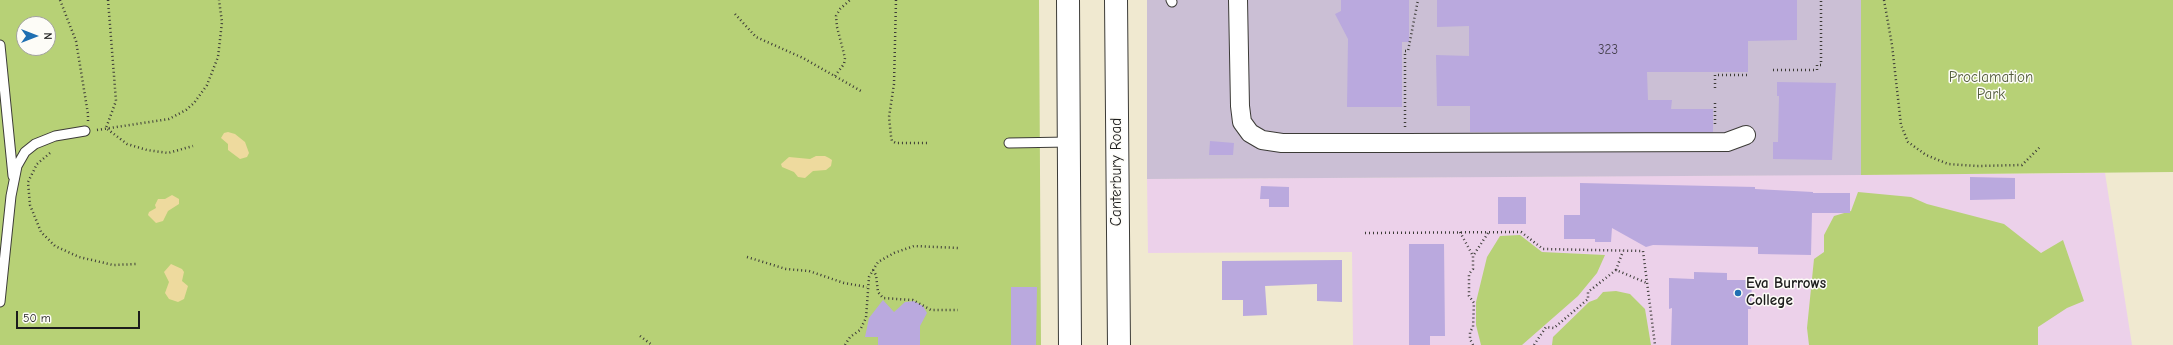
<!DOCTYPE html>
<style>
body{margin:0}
#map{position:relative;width:2173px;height:345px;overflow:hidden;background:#f0e9d0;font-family:"Comic Neue",sans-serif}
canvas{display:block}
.north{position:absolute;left:16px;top:16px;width:40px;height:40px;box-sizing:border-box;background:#fdfcf7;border:1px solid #a3a29f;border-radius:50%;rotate:90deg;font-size:11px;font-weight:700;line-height:16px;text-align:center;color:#1c1c1c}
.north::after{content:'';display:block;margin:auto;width:14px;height:18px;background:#1f6fb2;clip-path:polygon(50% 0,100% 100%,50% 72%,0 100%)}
.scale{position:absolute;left:16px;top:311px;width:124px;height:18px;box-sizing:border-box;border:2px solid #1c1c1c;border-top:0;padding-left:5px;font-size:12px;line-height:14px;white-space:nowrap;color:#1c1c1c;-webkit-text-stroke:3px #fdfcf7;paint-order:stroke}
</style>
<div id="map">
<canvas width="2173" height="345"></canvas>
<div class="north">N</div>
<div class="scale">50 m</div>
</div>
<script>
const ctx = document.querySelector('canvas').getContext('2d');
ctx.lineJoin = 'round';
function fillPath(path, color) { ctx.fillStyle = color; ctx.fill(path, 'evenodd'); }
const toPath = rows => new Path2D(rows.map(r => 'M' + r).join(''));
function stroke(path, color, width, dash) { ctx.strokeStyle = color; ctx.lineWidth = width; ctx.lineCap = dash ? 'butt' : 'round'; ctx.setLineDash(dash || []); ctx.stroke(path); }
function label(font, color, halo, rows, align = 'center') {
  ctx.font = font + ' "Comic Neue",sans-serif'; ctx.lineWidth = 3; ctx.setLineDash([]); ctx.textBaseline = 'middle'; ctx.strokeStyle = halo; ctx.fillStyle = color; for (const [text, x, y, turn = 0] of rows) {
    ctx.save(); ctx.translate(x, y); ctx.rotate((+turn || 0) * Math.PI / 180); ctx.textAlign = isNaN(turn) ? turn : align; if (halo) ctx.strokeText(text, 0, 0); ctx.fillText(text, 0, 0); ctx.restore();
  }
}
const built = toPath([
 [2105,173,2132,345,1353,345,1352,252,1148,253,1147,179]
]);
const industrial = toPath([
 [1147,0,1861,0,1861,175,1147,179]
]);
const green = toPath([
 [0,0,1039,0,1041,345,0,345],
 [24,24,48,24,48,48,24,48],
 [1861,0,2173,0,2173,172,1861,175],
 [1858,192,1911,197,1927,204,2004,224,2041,253,2063,240,2084,301,2067,308,2038,327,2038,345,1809,345,1807,328,1814,259,1824,252,1824,235,1834,216,1851,211],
 [1520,235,1542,252,1605,255,1597,273,1578,296,1522,345,1481,345,1476,325,1476,302,1487,257,1500,236],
 [1616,291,1630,294,1645,309,1651,345,1552,345,1553,337,1589,302,1597,299,1603,292]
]);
const sand = toPath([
 [228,132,235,134,245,142,249,153,247,157,240,159,228,150,228,144,221,138,224,133],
 [816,156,825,156,829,158,832,160,831,166,826,170,813,171,805,178,798,177,794,172,782,167,781,164,789,157,810,159],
 [172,195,179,199,179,204,168,211,163,221,156,223,148,215,149,212,156,208,155,205,158,199,165,199],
 [171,264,182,269,184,272,182,281,188,286,184,299,178,302,169,299,165,293,169,282,164,272]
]);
const building = toPath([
 [1341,0,1409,0,1409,42,1402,42,1402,107,1347,107,1348,39,1335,14,1341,11],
 [1437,0,1797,0,1797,40,1748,41,1748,72,1647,72,1648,100,1672,100,1671,109,1713,109,1713,132,1470,132,1470,106,1437,106,1436,55,1469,56,1469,26,1437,27],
 [1777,82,1836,83,1832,160,1773,159,1773,142,1778,142,1779,96,1777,96],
 [1210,141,1234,143,1233,155,1209,155],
 [1970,177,2015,178,2015,199,1970,200],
 [1580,183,1755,187,1755,189,1813,192,1813,193,1850,193,1850,213,1812,213,1811,255,1758,254,1758,247,1653,245,1646,247,1612,228,1611,242,1595,242,1595,239,1564,239,1564,215,1580,215],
 [1261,186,1289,187,1289,207,1269,207,1269,199,1260,199],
 [1498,197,1526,197,1526,224,1498,224],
 [1409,244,1444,244,1445,336,1430,336,1430,345,1409,345],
 [1342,260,1342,302,1317,301,1317,284,1265,286,1267,315,1243,316,1243,300,1222,300,1222,261],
 [1694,272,1727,273,1727,280,1752,280,1751,309,1748,309,1748,345,1671,345,1672,308,1669,309,1669,278,1694,279],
 [1011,287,1037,287,1036,345,1011,345],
 [883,300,894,312,905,302,914,301,923,306,927,313,920,326,920,345,878,345,878,337,865,337,869,318]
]);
const path = toPath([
 [60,0,76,41,88,114,88,121],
 [108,0,116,101,106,128,127,144,147,150,168,153,193,146],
 [896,0,894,84,889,117,891,136,892,141,896,143,928,143],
 [1884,0,1892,45,1901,125,1908,142,1926,155,1948,164,1977,166,2022,165,2041,146],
 [735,14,756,37,803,58,861,91],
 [1773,70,1817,70,1817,65,1821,65,1821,0],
 [835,76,844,64,845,58,837,27,836,16,840,9,850,0],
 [1715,88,1715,75,1750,75],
 [1715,103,1715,125],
 [1405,127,1405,51,1408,51,1418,0],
 [97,130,169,119,186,110,194,103,207,85,218,57,222,22,219,0],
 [50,153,37,164,28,182,30,205,41,232,55,246,79,257,113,265,137,264],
 [1460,232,1473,256],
 [1365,233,1521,232,1543,249,1643,251,1655,345],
 [747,257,786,269,809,271,844,283,867,287],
 [873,270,876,275,878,292,883,298,913,300,931,310,958,310],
 [1616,270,1623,251],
 [640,336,652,345],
 [845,345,850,337,860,330,866,318,869,277,878,262,894,253,914,246,959,248],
 [1473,345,1470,339,1470,332,1473,327,1474,303,1469,296,1469,274,1473,269,1473,256,1488,233],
 [1534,345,1546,327,1554,328,1588,299,1588,292,1616,270,1647,283]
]);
const service = toPath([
 [1171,0,1172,2],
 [0,45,13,176],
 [1009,143,1069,142],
 [0,302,11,196,17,166,25,152,35,144,55,136,85,131]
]);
const minor = toPath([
 [1238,0,1240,106,1242,122,1250,133,1262,140,1282,143,1405,143,1727,142,1746,135]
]);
const primary = toPath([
 [1068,0,1070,345],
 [1116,0,1119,345]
]);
const markers = [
 [1738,293,4,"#1f6fb2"]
];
const numberNames = [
 ["323",1608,50]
];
const parkNames = [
 ["Proclamation",1991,78],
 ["Park",1991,95]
];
const streetNames = [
 ["Canterbury Road",1117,172,-90]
];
const poiNames = [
 ["Eva Burrows",1746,284],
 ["College",1746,301]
];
fillPath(built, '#ecd1ea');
fillPath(industrial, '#cbbfd5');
fillPath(green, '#b7d176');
fillPath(sand, '#eeda9e');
fillPath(building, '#baa9de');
stroke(service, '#3c3b37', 11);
stroke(minor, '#3c3b37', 20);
stroke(primary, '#3c3b37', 24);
stroke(path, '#3c3b37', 2.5, [1, 3]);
stroke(service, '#fff', 9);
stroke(minor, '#fff', 18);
stroke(primary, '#fff', 22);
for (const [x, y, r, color] of markers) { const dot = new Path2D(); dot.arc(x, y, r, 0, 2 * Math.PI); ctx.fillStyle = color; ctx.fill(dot); stroke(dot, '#fdfcf7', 1.5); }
label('13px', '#443f4c', null, numberNames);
label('15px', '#525b3c', '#fdfcf7', parkNames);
label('15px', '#1c1c1c', '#fdfcf7', streetNames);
label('bold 15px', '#1c1c1c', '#fdfcf7', poiNames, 'left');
</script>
